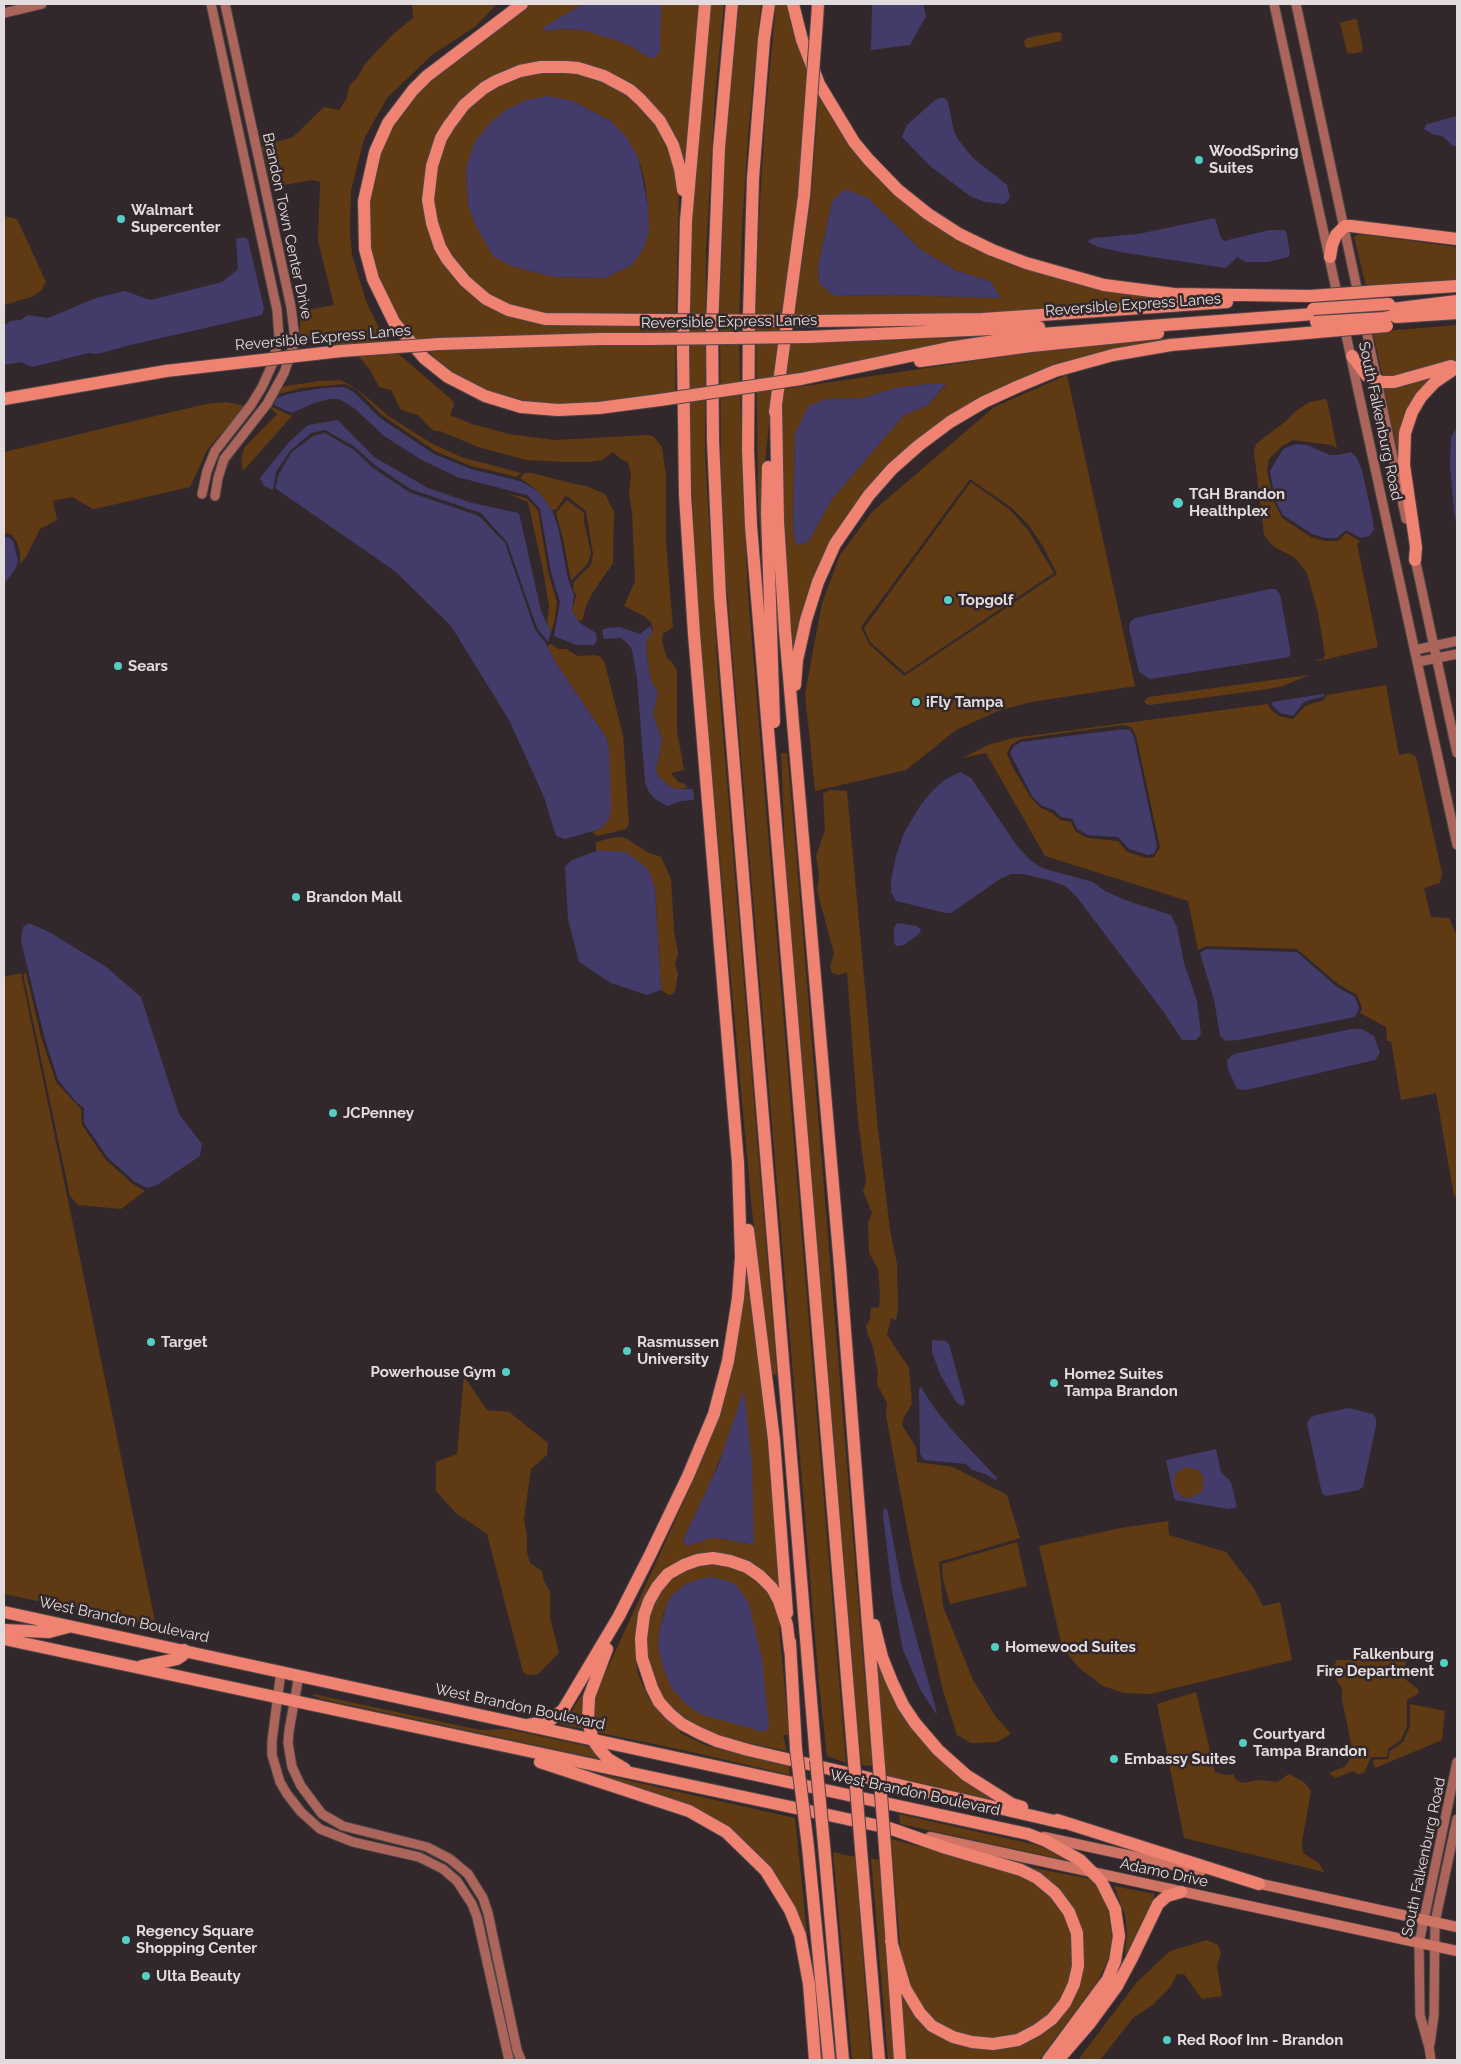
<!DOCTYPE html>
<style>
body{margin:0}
#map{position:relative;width:1461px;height:2064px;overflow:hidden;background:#32282b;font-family:Raleway,sans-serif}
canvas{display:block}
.frame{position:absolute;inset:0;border:5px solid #e3dcde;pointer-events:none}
</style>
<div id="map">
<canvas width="1461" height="2064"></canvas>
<div class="frame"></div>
</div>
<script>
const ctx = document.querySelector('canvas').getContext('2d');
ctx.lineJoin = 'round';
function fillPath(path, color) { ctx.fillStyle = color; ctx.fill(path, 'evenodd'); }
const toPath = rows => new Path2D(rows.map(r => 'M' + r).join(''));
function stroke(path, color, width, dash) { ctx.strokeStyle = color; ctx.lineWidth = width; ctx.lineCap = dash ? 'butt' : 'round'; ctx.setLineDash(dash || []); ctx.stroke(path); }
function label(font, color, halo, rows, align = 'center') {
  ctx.font = font + ' Raleway,sans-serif'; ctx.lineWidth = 5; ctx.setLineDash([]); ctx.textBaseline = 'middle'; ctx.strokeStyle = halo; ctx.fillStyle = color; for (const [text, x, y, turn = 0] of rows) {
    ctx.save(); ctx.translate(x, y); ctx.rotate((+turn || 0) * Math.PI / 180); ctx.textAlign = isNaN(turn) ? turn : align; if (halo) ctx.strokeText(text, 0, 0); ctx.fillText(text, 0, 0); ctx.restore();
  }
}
const green = toPath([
 [412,4,497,4,476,26,432,55,387,98,364,139,351,190,350,230,352,255,366,301,380,330,394,350,452,400,454,405,450,415,472,424,509,434,554,440,648,435,653,436,662,447,666,477,666,542,673,627,668,631,663,633,662,642,667,658,672,662,677,671,677,731,684,770,671,773,678,782,684,784,688,788,676,789,671,787,658,776,656,770,662,740,653,714,658,692,651,681,646,651,647,638,653,631,651,622,644,616,624,606,635,581,632,512,629,493,631,475,628,462,622,460,613,452,602,460,589,462,564,462,526,460,478,447,440,431,435,431,430,428,418,415,401,410,391,390,379,387,370,370,360,358,354,354,315,340,299,343,301,311,334,305,318,241,320,182,312,180,272,187,262,146,293,137,324,107,339,110,347,98,349,86,357,78,365,64,393,34,413,18],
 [530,4,583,4,543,29,546,31,558,29,583,30,603,36,627,44,649,57,661,4,699,4,685,168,641,95,555,63,470,95,428,168,438,252,507,315,676,324,675,391,599,403,571,405,526,401,483,389,447,369,413,337,396,314,376,273,370,247,368,212,377,163,391,128,410,101,440,71],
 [709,4,724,4,715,99,706,250,705,455,718,675,777,1375,770,1375,752,1211,700,638,691,472,689,381,692,209],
 [739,4,761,4,748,136,742,228,739,329,742,471,748,594,846,1763,827,1756,819,1684,726,578,721,468,720,302,726,144],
 [776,4,788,4,820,97,848,143,959,240,1173,300,977,314,794,316,811,199,818,108,805,107,799,191,772,394,766,454,764,513,766,624,758,502,756,311,759,220,765,120],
 [868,198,921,250,957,271,990,281,1000,298,893,295,835,296,819,284,818,267,832,201],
 [1354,19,1357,20,1363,49,1361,52,1350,54,1347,52,1340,23],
 [1056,32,1062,33,1061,41,1029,48,1025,47,1024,41,1027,38],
 [543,70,591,75,636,99,668,141,679,188,676,316,548,314,525,310,495,298,470,280,451,257,440,232,432,195,436,162,457,118,495,85],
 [573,101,611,121,638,157,644,178,648,206,643,249,632,265,605,278,554,277,511,266,468,206,466,168],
 [4,216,17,219,46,282,41,291,31,297,4,305],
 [1359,234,1457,247,1457,279,1366,286,1354,237],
 [1457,325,1457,360,1404,376,1383,379,1373,332],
 [1006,336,786,376,790,344],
 [1175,337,1175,342,1108,354,942,424,840,531,794,664,785,589,782,409,784,389,1036,352],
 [926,384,946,385,927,406,904,415,832,499,808,542,796,544,793,531,795,433,827,399,863,398,895,388],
 [1441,371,1422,392,1401,466,1384,389,1385,387],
 [1067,375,1135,686,1031,702,998,711,956,730,906,770,815,791,805,694,822,603,840,555,872,512,994,407],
 [970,479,1012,508,1030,527,1044,548,1057,574,904,676,869,644,861,627],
 [341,380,358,390,390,417,431,443,461,457,521,473,517,477,501,473,471,466,435,451,382,415,356,389,345,384,301,388,276,395,280,387,319,381],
 [1325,399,1327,400,1337,449,1332,445,1293,440,1282,446,1269,459,1267,470,1273,500,1282,518,1311,537,1325,541,1338,541,1346,533,1360,541,1357,544,1378,647,1319,661,1316,660,1323,659,1325,655,1318,613,1307,573,1295,558,1273,546,1264,535,1254,452,1256,444,1286,421,1297,410,1310,402],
 [227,402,245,406,207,450,190,487,99,508,93,509,72,497,53,501,57,520,40,529,26,557,20,564,20,553,17,542,12,535,8,533,4,535,4,452,206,404],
 [271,405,272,407,292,416,243,471,241,460,244,448,277,414,269,406],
 [525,473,532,473,574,484,586,486,605,494,614,512,613,563,593,592,586,606,582,621,578,620,572,611,576,596,573,589,574,582,591,565,593,554,586,511,568,497,565,496,557,509,552,510,538,491,520,478],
 [971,482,1010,510,1028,530,1054,573,905,673,870,642,864,628],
 [509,494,526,498,538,510,548,572,557,602,555,619,551,632,547,625,549,606,543,570,528,502],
 [567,500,584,513,584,522,591,553,588,563,571,581,564,543,556,513],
 [551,644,559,649,566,649,578,656,596,655,602,658,605,664,623,735,629,824,626,829,597,836,593,833,592,832,600,829,609,819,609,748,606,737,556,663,547,646],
 [1309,675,1283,686,1262,690,1150,705,1146,704,1144,701,1148,697],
 [1386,685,1399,755,1409,753,1416,757,1442,873,1440,883,1424,888,1431,917,1449,918,1457,936,1457,1195,1454,1196,1436,1093,1401,1100,1391,1041,1387,1041,1386,1027,1360,1013,1362,1008,1357,995,1338,984,1297,949,1206,946,1198,950,1188,901,1045,856,986,753,962,758,988,745,1013,738,1268,704,1270,709,1279,716,1293,719,1305,706,1324,700,1327,695],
 [1123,725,1131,727,1136,736,1160,847,1154,857,1147,858,1127,852,1118,841,1088,838,1076,832,1071,822,1060,820,1052,813,1041,808,1031,798,1012,766,1007,754,1011,745,1021,739],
 [781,753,787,753,795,839,872,1766,862,1765,860,1750,785,852],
 [829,790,847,791,877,1120,890,1231,897,1264,898,1308,896,1320,891,1318,887,1335,909,1368,912,1404,904,1417,902,1425,916,1447,917,1462,953,1467,1007,1495,1020,1538,939,1562,943,1606,973,1680,996,1717,1011,1734,997,1742,971,1743,957,1735,943,1691,912,1555,886,1415,887,1403,877,1384,878,1374,875,1357,872,1344,868,1335,866,1326,870,1319,871,1307,879,1308,880,1295,878,1269,869,1253,868,1223,872,1213,863,1191,866,1182,858,1121,847,972,839,975,832,973,830,966,834,953,817,891,819,877,816,856,825,830,823,794],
 [621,837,627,839,647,852,661,857,671,879,674,931,678,953,675,964,678,974,675,992,671,995,667,994,661,990,655,888,599,850,596,851,596,842,611,838],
 [21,973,156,1626,4,1594,4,977],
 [26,973,41,1037,56,1082,81,1109,82,1125,106,1160,133,1184,145,1191,121,1209,78,1205,70,1196,23,974],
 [745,1260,748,1260,783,1594,724,1556,656,1582,636,1659,638,1674,649,1699,663,1717,680,1731,680,1733,707,1746,789,1765,790,1775,687,1751,596,1732,592,1718,594,1698,695,1477,718,1419],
 [729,1437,753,1545,719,1538,710,1538,687,1546,683,1540,708,1488],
 [464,1376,487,1410,509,1412,548,1443,547,1455,531,1469,524,1519,527,1536,527,1552,530,1563,542,1571,544,1581,550,1592,550,1618,559,1653,538,1674,528,1675,523,1672,487,1534,456,1513,436,1491,436,1462,457,1454],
 '1173 1482a16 16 0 1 1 32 0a16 16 0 1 1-32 0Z',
 [1168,1521,1169,1535,1226,1552,1253,1587,1263,1606,1280,1602,1292,1660,1150,1694,1124,1693,1103,1686,1079,1668,1062,1647,1039,1546,1120,1528],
 [1017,1542,1027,1586,950,1604,943,1580,942,1564],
 [717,1564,746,1571,771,1594,783,1626,779,1627,789,1735,783,1735,787,1751,717,1736,675,1713,661,1696,644,1650,651,1605,669,1580,695,1566],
 [686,1584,672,1689,658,1647,660,1628,664,1612,671,1596],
 [1391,1648,1400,1648,1404,1654,1406,1660,1405,1679,1418,1689,1419,1693,1407,1700,1407,1726,1401,1740,1388,1749,1387,1757,1371,1757,1364,1773,1358,1774,1353,1771,1336,1778,1329,1773,1346,1766,1353,1753,1342,1700,1342,1688,1337,1681,1334,1665,1337,1660,1359,1660,1379,1654,1381,1651],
 [875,1655,904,1713,998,1800,996,1803,886,1777],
 [1196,1692,1215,1772,1225,1775,1234,1774,1235,1779,1242,1783,1258,1780,1277,1782,1289,1774,1304,1782,1311,1791,1302,1842,1303,1853,1319,1863,1324,1872,1184,1838,1157,1704],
 [313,1694,480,1730,507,1729,591,1747,600,1759,321,1699,312,1695],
 [581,1696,583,1697,581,1714,583,1729,559,1724,570,1713],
 [1410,1704,1445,1711,1442,1740,1375,1768,1373,1760,1388,1759,1390,1751,1403,1742,1410,1726],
 [604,1775,795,1818,807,1934,805,1935,735,1834,603,1780],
 [899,1814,1036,1845,1051,1851,1070,1861,900,1824],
 [891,1839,1002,1868,1034,1879,1060,1904,1073,1932,1072,1981,1048,2018,1008,2039,968,2038,931,2019,912,1993,901,1955],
 [833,1852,855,1857,871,2060,852,2060],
 [871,1858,879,1860,895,2060,888,2060],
 [1034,1868,1091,1879,1096,1884,1107,1905,1112,1937,1108,1960,1098,1981,1039,2060,903,2060,900,1982,915,2011,988,2048,1062,2012,1079,1931,1031,1872],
 [1114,1886,1155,1894,1127,1956,1125,1955,1127,1931,1125,1915],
 [1207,1940,1218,1945,1221,1953,1217,1965,1222,1996,1202,1999,1184,1974,1177,1974,1171,1986,1154,2004,1133,2018,1100,2060,1078,2060,1137,1982,1170,1951]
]);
const water = toPath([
 [583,4,661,4,660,51,655,58,649,57,627,44,583,30,558,29,546,31,542,28],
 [872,4,923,4,926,16,910,45,871,50],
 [548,96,573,101,611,121,627,138,638,157,648,206,649,232,643,249,632,265,605,278,554,277,511,266,493,256,477,228,468,206,466,168,474,143,490,123,507,109,526,100],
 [940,98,945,98,948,102,954,132,960,142,973,158,1007,185,1010,198,1005,204,985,202,970,196,930,166,902,137,907,125,935,100],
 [1457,116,1457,146,1453,146,1442,136,1432,134,1424,129,1427,124],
 [845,189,868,198,921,250,957,271,990,281,1001,298,893,295,835,296,819,284,818,267,832,201],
 [1215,218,1221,238,1224,241,1270,230,1285,230,1287,236,1290,254,1288,257,1268,262,1246,262,1237,257,1226,268,1126,253,1098,247,1088,242,1090,239,1094,238,1138,234],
 [245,237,248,240,264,308,262,315,126,346,98,354,89,353,32,367,21,362,4,365,4,325,11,321,21,320,28,315,48,318,96,298,125,291,150,300,222,282,238,269,236,239],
 [926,384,946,384,927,406,904,415,832,499,808,542,796,545,793,531,795,433,809,405,827,399,863,398,895,388],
 [344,387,354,392,380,418,434,454,471,469,520,481,538,491,552,510,558,527,568,579,574,595,572,611,580,623,596,633,597,640,594,645,576,645,554,636,560,602,551,572,540,509,527,495,457,477,420,459,384,436,354,408,339,399,330,399,314,403,292,413,274,405,277,398,288,394,322,388],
 [338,420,374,457,428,488,472,503,519,513,541,611,551,632,548,642,537,628,507,542,481,513,410,489,375,465,355,447,325,430,311,433,290,451,276,472,273,490,264,486,260,478,289,442,308,425],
 [1457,428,1457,527,1454,513,1450,465,1451,437],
 [325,433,354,450,373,468,409,492,479,516,505,543,535,630,545,642,556,663,606,737,609,748,611,807,609,819,600,829,565,839,556,836,544,797,509,720,451,626,396,572,275,488,279,474,291,453,313,436],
 [1296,444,1307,445,1330,455,1338,455,1351,452,1357,458,1362,470,1372,516,1374,530,1369,536,1361,538,1346,530,1337,538,1325,538,1312,534,1283,515,1275,500,1270,471,1283,449],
 [8,537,13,541,18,561,16,568,4,584,4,538],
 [1270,589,1276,589,1280,594,1291,654,1289,657,1150,679,1139,672,1129,629,1130,622,1135,618],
 [650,626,653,632,647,638,646,651,651,681,658,692,653,714,662,740,656,770,658,776,671,787,676,789,693,789,694,800,681,801,667,806,655,799,649,792,645,783,637,678,632,650,629,645,621,638,604,639,602,630,608,628,620,627,640,634],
 [1323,694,1325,696,1323,697,1309,700,1303,703,1293,716,1280,713,1271,704,1272,702],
 [1124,729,1130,730,1134,737,1157,846,1154,854,1148,855,1129,849,1118,837,1088,835,1077,829,1073,819,1061,817,1054,810,1042,806,1032,796,1010,753,1013,747,1021,742],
 [960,772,971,778,1017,846,1030,860,1042,868,1093,882,1105,891,1125,900,1171,915,1177,927,1184,963,1197,1001,1201,1034,1196,1040,1182,1040,1163,1011,1076,896,1065,886,1052,881,1023,874,1011,874,1000,879,951,913,946,913,896,901,891,892,891,880,896,856,904,833,920,806,933,790,946,779],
 [599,850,626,852,648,869,655,888,661,990,647,995,611,983,579,962,568,919,565,867,572,860],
 [29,923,49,932,105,966,141,997,179,1114,202,1144,200,1156,157,1185,147,1188,135,1182,108,1158,84,1123,84,1108,77,1103,58,1080,44,1036,21,941,23,927],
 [897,923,917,926,921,930,920,933,904,945,896,946,894,943,894,928],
 [1206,949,1297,952,1337,987,1355,997,1359,1008,1355,1017,1239,1040,1226,1041,1220,1036,1214,1000,1200,953],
 [1351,1029,1362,1029,1374,1036,1380,1053,1375,1060,1246,1090,1237,1089,1228,1069,1227,1060,1234,1054],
 [932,1340,946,1341,949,1344,965,1403,962,1406,957,1403,940,1374,932,1352],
 [921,1387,933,1406,951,1429,997,1478,996,1480,985,1474,972,1470,966,1464,924,1460,920,1454,919,1390],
 [744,1390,752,1465,754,1545,719,1538,710,1538,687,1546,683,1540,718,1466],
 [1349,1408,1373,1414,1376,1418,1376,1426,1363,1487,1359,1490,1327,1496,1322,1494,1307,1424,1310,1418,1316,1415],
 [1216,1449,1221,1472,1231,1482,1237,1507,1228,1509,1176,1500,1174,1498,1166,1460],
 [1186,1467,1199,1470,1204,1478,1202,1491,1191,1498,1182,1497,1174,1487,1175,1474],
 [884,1508,887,1509,888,1513,901,1583,937,1713,936,1714,920,1689,903,1650,892,1591,883,1515],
 [711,1577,729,1581,737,1586,749,1604,762,1659,769,1728,763,1732,700,1714,686,1704,672,1689,664,1670,658,1647,660,1628,667,1604,671,1596,686,1584,702,1578]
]);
const secondary = toPath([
 [1274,4,1457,845],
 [1296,4,1362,312],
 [4,13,42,4],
 [1365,324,1406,519],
 [202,494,207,471,215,451,251,405,262,387,272,365,279,337,277,310,211,4],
 [215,496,218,478,224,459,267,404,284,373,293,347,294,331,291,307,225,4],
 [1414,554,1457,753],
 [1415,650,1457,641],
 [1417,662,1457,654],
 [281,1671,272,1741,272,1755,280,1782,287,1794,301,1812,320,1829,353,1842,419,1857,443,1869,457,1881,472,1904,477,1917,509,2060],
 [299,1675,289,1731,288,1743,292,1767,301,1786,322,1814,343,1826,427,1847,450,1859,468,1874,483,1898,488,1913,517,2050,521,2060],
 [1430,2044,1434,2015,1435,1922,1457,1819],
 [1431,2060,1429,2047,1420,2015,1419,1943,1457,1762]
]);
const primary = toPath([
 [930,1837,1457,1951],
 [1044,1837,1201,1871],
 [1252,1882,1457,1927]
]);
const highway = toPath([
 [522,4,427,76,413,90,388,123,375,152,364,201,365,249,373,279,394,322,424,358,448,377,485,396,521,407,558,410,599,408,660,400],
 [732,4,719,148,712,328,713,441,720,597,816,1760],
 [769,4,764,39,753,178,749,314,748,450,751,526,854,1762],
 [793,4,802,40,819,84,854,142,868,159,898,190,928,214,959,234,992,250,1026,263,1104,285,1174,294,1310,296],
 [817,20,818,4],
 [1330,257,1332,245,1336,235,1345,226,1351,226,1457,239],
 [1380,291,1457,286],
 [1384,310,1457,301],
 [1396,317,1457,313],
 [654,320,545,319,508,310,486,299,465,281,447,259,440,247,432,223,428,200,432,166,441,138,449,125,464,105,484,88,496,81,520,71,541,67,565,67,578,68,604,76,630,90,641,100,660,121,673,145,680,169,683,190],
 [813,321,983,319,1227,302],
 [807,337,1039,327],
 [600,339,650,339],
 [1352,356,1367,376,1382,382,1394,382,1451,366],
 [920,361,1031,346,1158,333],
 [801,379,948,348,1041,334,1314,314],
 [776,406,778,522,785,631,840,1266,879,1767],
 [775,412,804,196,810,114],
 [768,467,767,513,774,722],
 [1415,560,1416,547,1404,465,1405,433,1412,412,1421,397,1435,382,1457,367],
 [795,685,797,660,806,620,818,582,835,544,869,495,892,469,918,446,950,422,984,402,1019,386,1055,371,1113,355,1171,345,1318,332],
 [748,1230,774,1440,787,1613],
 [4,1612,1028,1834,1046,1841,1080,1860,1101,1881,1115,1909,1119,1936,1115,1961,1108,1979,1048,2060],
 [874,1625,882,1657,892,1682,903,1705,915,1723,938,1750,966,1775,1012,1804,1022,1807],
 [4,1630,49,1632,68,1627],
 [4,1639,889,1828,946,1848,1021,1870,1037,1878,1055,1893,1069,1912,1077,1933,1078,1966,1074,1984,1065,2003,1052,2019,1037,2030,1018,2040,993,2044,972,2042,953,2037,932,2026,920,2013,905,1988,891,1941],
 [790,1642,796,1749],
 [607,1649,589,1697,588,1721,593,1740,600,1750,608,1759,625,1769],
 [790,1650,787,1625,779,1601,772,1588,760,1576,747,1567,730,1561,713,1558,698,1560,684,1565,668,1574,657,1587,649,1601,644,1615,641,1639,642,1658,652,1688,659,1702,670,1714,682,1724,699,1733,717,1741,748,1750,1063,1823],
 [142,1666,177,1659,183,1655,184,1650],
 [528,1725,549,1721,563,1710,619,1616,650,1555,688,1476,714,1414,728,1361,738,1298,741,1257,738,1163,694,634,685,495,683,347,686,221,705,4],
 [540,1762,689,1811,726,1832,766,1871,790,1910,800,1935,809,1984,815,2060],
 [1057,1820,1259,1884],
 [824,1845,843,2060],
 [808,1847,829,2060],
 [861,1849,879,2060],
 [886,1862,900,2060],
 [1058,2060,1090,2023,1117,1986,1132,1958,1158,1904,1167,1896,1181,1892]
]);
const highwayBridge = toPath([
 [810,114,817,20],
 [1310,296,1380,291],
 [1313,309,1389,304],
 [654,320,813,321],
 [1316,322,1386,318],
 [1318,332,1387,326],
 [650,339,807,337],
 [4,399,166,371,341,351,439,344,600,339],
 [660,400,801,379],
 [796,1749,808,1847],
 [816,1760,824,1845],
 [854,1762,861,1849],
 [879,1767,886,1862]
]);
const markers = [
 [1199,160,5,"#55cec5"],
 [121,219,5,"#55cec5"],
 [1178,503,6,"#55cec5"],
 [948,600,5,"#55cec5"],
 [118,666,5,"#55cec5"],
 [916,702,5,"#55cec5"],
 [296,897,5,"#55cec5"],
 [333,1113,5,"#55cec5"],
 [151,1342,5,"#55cec5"],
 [627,1351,5,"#55cec5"],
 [506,1372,5,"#55cec5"],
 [1054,1383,5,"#55cec5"],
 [995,1647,5,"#55cec5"],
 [1444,1663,5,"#55cec5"],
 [1243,1743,5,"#55cec5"],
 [1114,1759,5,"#55cec5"],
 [126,1940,5,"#55cec5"],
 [146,1976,5,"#55cec5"],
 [1167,2040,5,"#55cec5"]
];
const poiNames = [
 ["WoodSpring",1209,151],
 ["Suites",1209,168],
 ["Walmart",131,210],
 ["Supercenter",131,227],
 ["TGH Brandon",1189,494],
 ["Healthplex",1189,511],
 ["Topgolf",958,600],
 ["Sears",128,666],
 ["iFly Tampa",926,702],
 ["Brandon Mall",306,897],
 ["JCPenney",343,1113],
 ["Target",161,1342],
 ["Rasmussen",637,1342],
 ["University",637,1359],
 ["Powerhouse Gym",496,1372,"right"],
 ["Home2 Suites",1064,1374],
 ["Tampa Brandon",1064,1391],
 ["Homewood Suites",1005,1647],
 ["Falkenburg",1434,1654,"right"],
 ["Fire Department",1434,1671,"right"],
 ["Courtyard",1253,1734],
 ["Tampa Brandon",1253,1751],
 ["Embassy Suites",1124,1759],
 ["Regency Square",136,1931],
 ["Shopping Center",136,1948],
 ["Ulta Beauty",156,1976],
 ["Red Roof Inn - Brandon",1177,2040]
];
const streetNames = [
 ["Brandon Town Center Drive",287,226,78],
 ["Reversible Express Lanes",1133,305,-4],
 ["Reversible Express Lanes",729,322,-1],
 ["Reversible Express Lanes",323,338,-5],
 ["South Falkenburg Road",1380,421,78],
 ["West Brandon Boulevard",124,1620,12],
 ["West Brandon Boulevard",520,1707,12],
 ["West Brandon Boulevard",915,1793,12],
 ["South Falkenburg Road",1424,1857,-78],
 ["Adamo Drive",1164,1873,12]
];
fillPath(green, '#5f3a13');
fillPath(water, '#433b6a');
stroke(secondary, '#4e4548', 11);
stroke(primary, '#4e4548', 12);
stroke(highway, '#4e4548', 14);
stroke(secondary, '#ac655a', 9);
stroke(primary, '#cf7465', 10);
stroke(highway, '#ef8270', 12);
stroke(highwayBridge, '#4e4548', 14, []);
stroke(highwayBridge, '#ef8270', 12);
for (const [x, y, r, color] of markers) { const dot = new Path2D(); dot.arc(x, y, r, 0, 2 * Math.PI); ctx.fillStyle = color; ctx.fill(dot); stroke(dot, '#32282b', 2); }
label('bold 15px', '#e3dcde', '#32282b', poiNames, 'left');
label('15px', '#e3dcde', '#32282b', streetNames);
</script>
